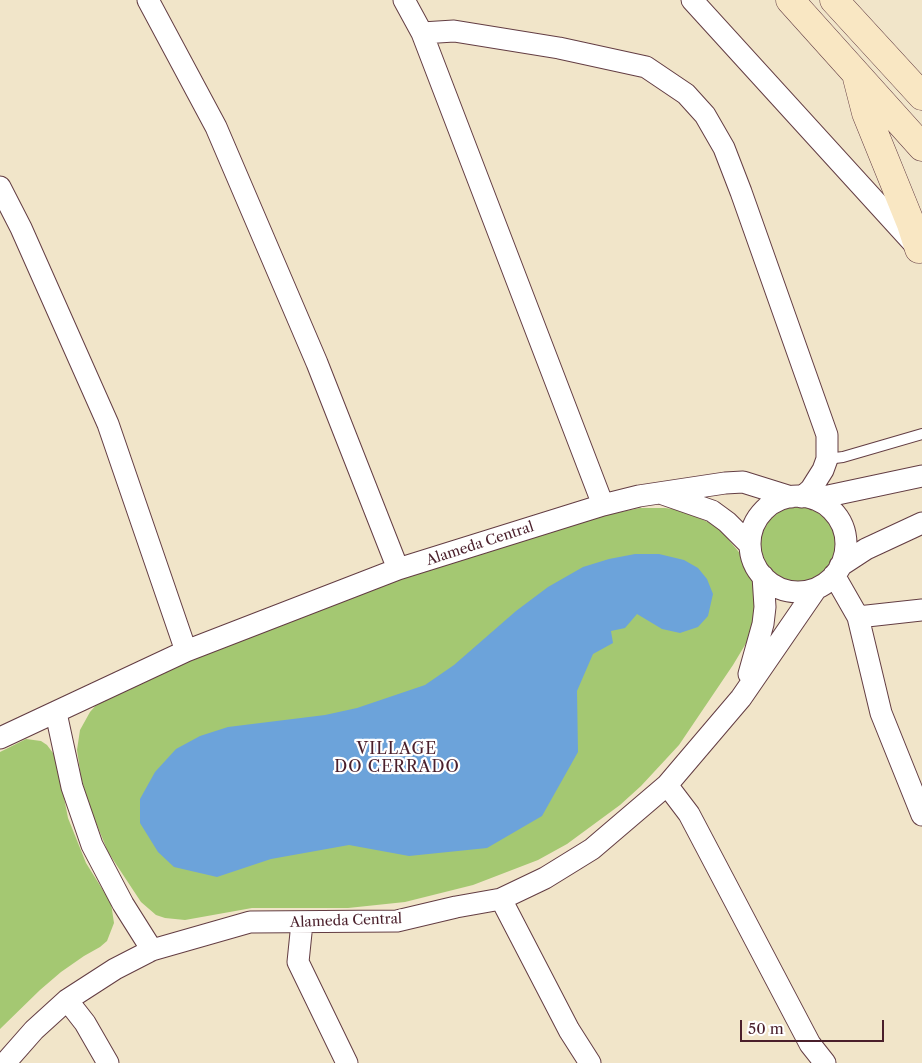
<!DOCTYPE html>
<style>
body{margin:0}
#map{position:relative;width:922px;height:1063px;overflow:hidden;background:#f1e5c9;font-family:"Libre Caslon Text",serif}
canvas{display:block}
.scale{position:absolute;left:740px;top:1020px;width:144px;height:22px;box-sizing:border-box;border:2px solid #4a1f2b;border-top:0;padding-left:6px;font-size:15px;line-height:18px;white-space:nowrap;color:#4a1f2b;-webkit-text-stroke:4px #fff;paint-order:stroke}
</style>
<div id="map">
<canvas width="922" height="1063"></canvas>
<div class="scale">50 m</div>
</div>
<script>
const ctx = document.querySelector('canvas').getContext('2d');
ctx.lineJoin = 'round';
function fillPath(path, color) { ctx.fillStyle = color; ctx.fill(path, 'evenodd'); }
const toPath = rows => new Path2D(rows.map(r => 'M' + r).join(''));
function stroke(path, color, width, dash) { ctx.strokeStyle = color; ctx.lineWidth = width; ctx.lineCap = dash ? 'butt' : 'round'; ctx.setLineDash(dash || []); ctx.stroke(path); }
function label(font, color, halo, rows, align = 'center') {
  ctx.font = font + ' "Libre Caslon Text",serif'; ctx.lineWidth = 4.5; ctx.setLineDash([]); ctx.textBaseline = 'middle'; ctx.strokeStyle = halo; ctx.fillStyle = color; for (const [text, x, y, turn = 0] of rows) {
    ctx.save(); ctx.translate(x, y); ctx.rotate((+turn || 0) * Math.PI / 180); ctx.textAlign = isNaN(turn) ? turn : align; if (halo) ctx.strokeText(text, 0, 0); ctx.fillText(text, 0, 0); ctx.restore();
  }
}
const green = toPath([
 '761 544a37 37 0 1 1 74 0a37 37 0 1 1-74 0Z',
 [640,508,665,508,681,510,710,523,723,533,743,557,754,585,756,600,754,630,733,665,679,745,641,786,620,805,567,844,538,860,473,885,405,902,348,908,252,908,185,920,165,918,156,915,141,902,108,852,88,803,81,777,77,750,80,730,90,712,98,703,190,656,331,601,597,517],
 [26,739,41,741,47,745,56,757,68,818,86,863,111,903,114,923,107,941,100,947,84,956,61,972,40,990,0,1029,0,752]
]);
const water = toPath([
 [635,554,659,554,684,560,698,568,707,579,713,594,708,616,698,627,680,633,662,629,637,614,625,628,611,631,613,643,593,654,577,691,578,752,542,816,487,848,409,856,349,845,271,859,217,877,174,867,158,852,140,823,140,799,155,772,176,749,200,736,228,727,325,715,357,708,425,685,454,665,516,611,548,587,583,567,609,559]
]);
const service = toPath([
 [827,459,843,457,922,434]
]);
const minor = toPath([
 [148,0,216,127,317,363,398,569],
 [404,0,422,33,603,505],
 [692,0,916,246],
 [422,33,454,31,559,48,646,67,686,94,705,115,724,148,741,192,827,435,827,459,823,470,811,489,802,497],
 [0,187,21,228,108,424,186,651],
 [663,494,712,511,727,522,750,545],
 '750 544a48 48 0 1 1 96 0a48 48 0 1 1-96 0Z',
 [814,499,922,476],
 [840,566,866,549,922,523],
 [834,575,858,617,881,713,922,815],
 [858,617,922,610],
 [749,674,763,624,765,607,763,576],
 [56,713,72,787,92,845,123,904,152,950],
 [0,738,186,651,398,569,603,505,639,496,725,483,743,482,791,497],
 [667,785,689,814,810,1044,825,1063],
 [501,899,569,1030,590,1063],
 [302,923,298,962,347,1063],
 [67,1000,85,1023,108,1063],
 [5,1063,34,1030,67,1000,115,969,152,950,250,922,397,921,456,907,501,899,545,878,592,849,667,785,741,698,816,589]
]);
const secondary = toPath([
 [790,0,922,147],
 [834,0,922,96],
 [857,78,866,113,911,224,919,249]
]);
const streetNames = [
 ["Alameda Central",480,544,-18],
 ["Alameda Central",346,921,-2]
];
const quarterNames = [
 ["VILLAGE",397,749],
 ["DO CERRADO",397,767]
];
fillPath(green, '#a4c872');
fillPath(water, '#6ca3da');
stroke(service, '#633d43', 12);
stroke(minor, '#633d43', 23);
stroke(secondary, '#633d43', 29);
stroke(service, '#fff', 10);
stroke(minor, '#fff', 21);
stroke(secondary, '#f9e7c3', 28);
label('14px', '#4a1f2b', '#fff', streetNames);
ctx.letterSpacing = '1px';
label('16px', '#4a1f2b', '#fff', quarterNames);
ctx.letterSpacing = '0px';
</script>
